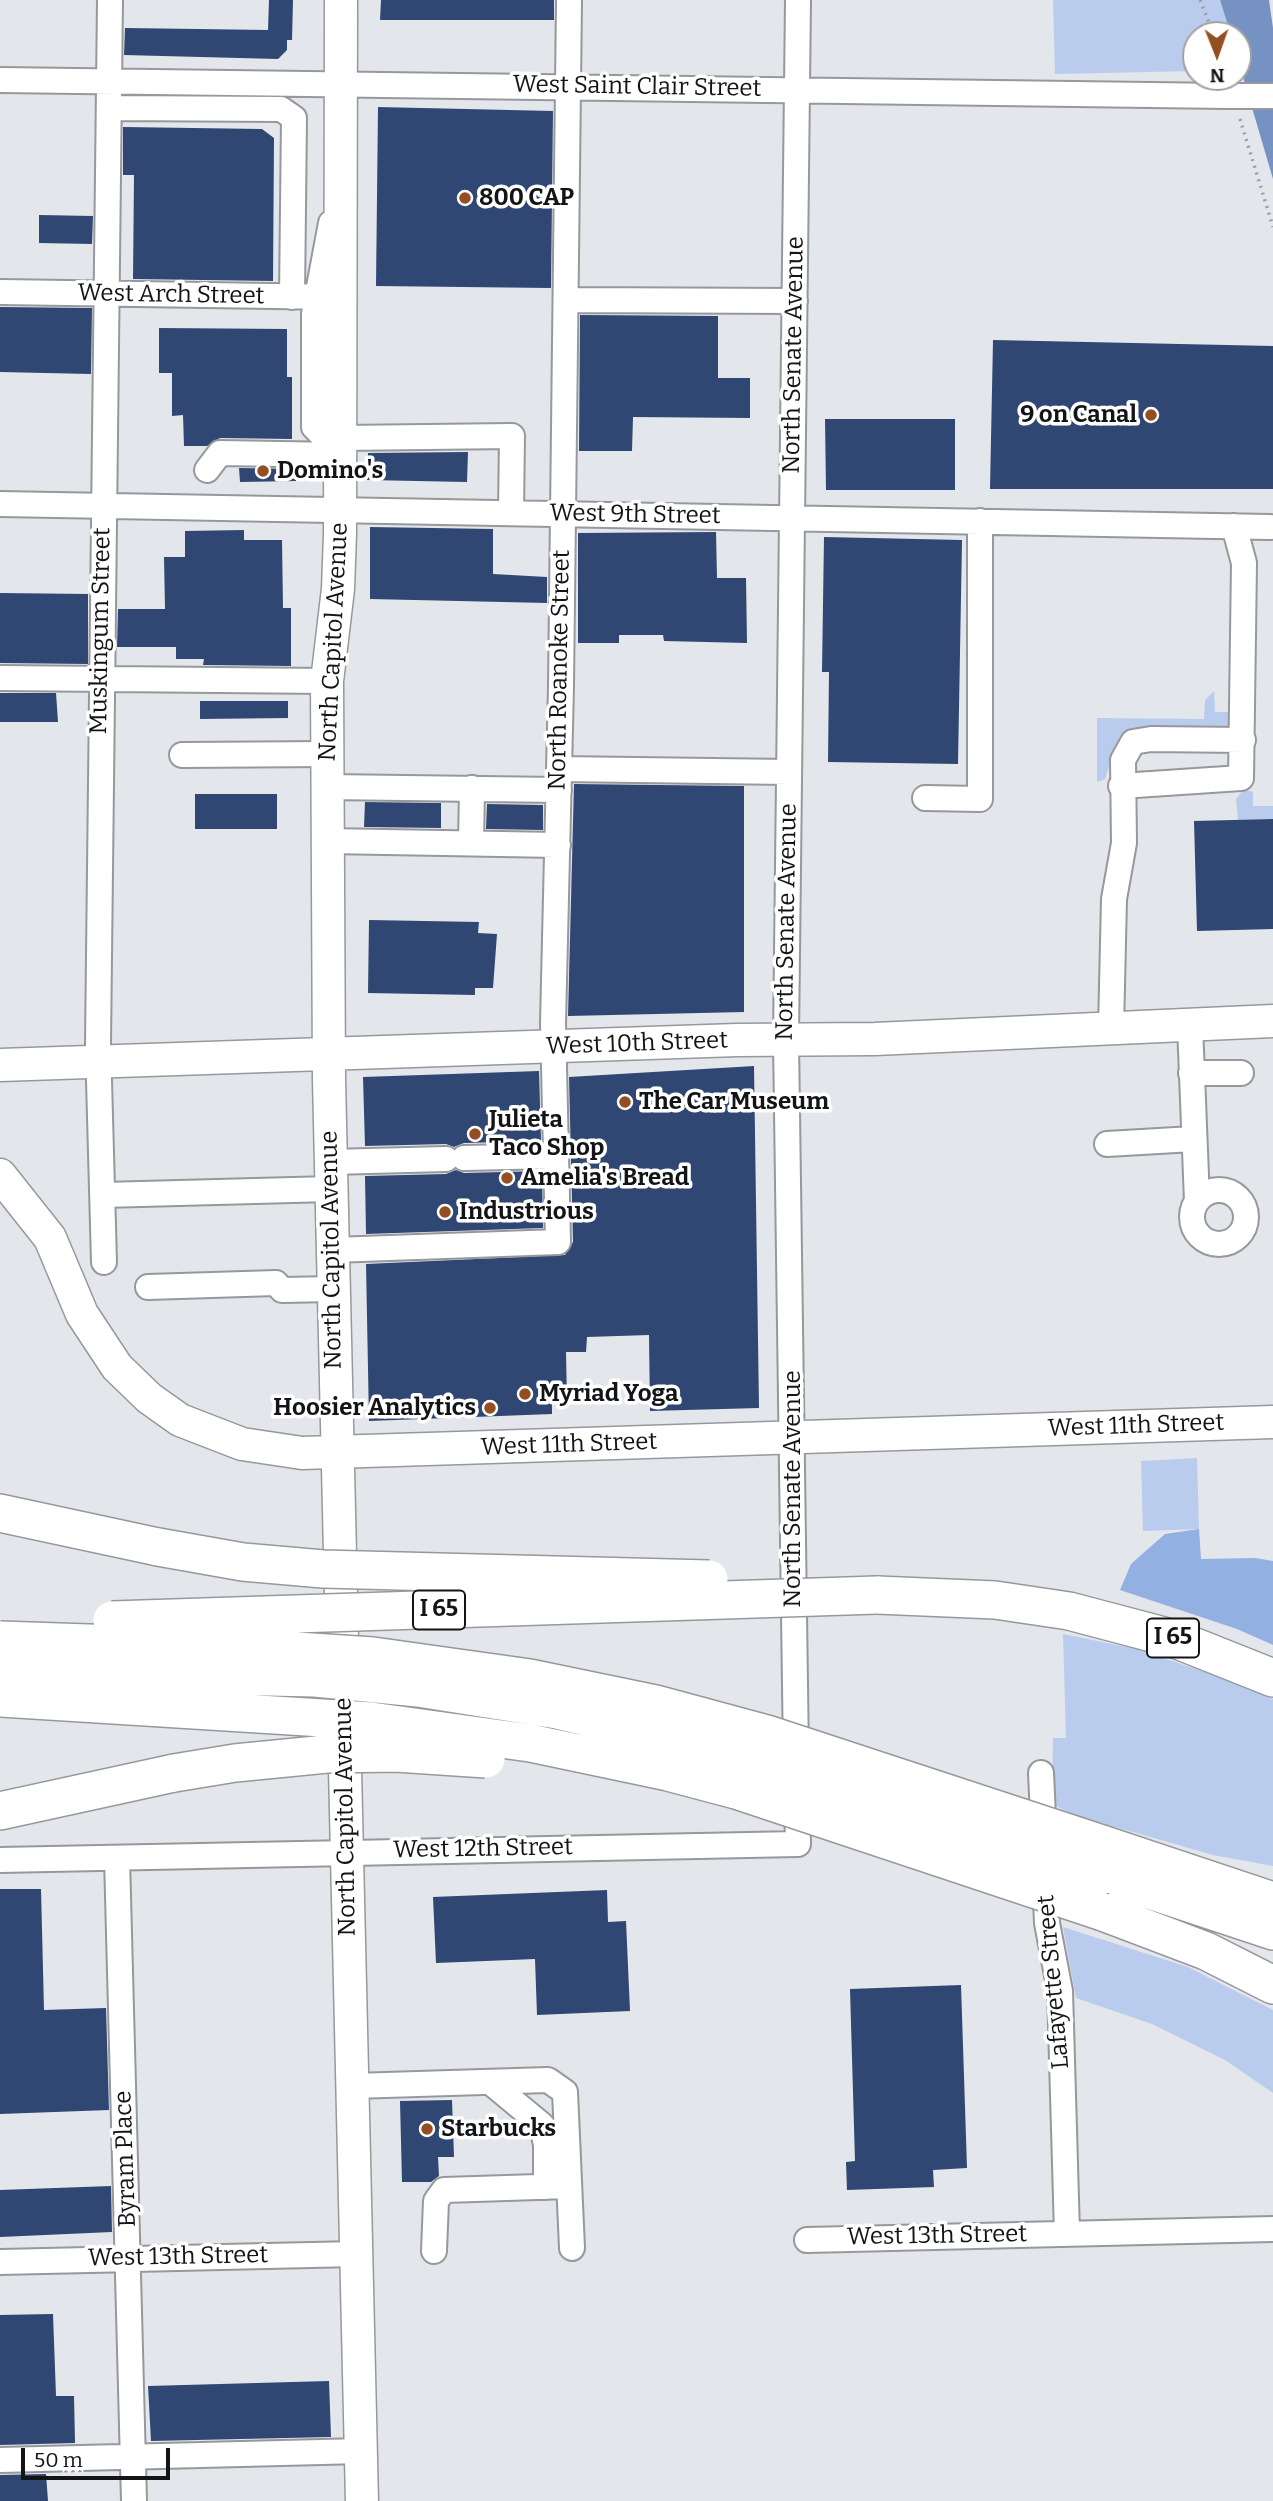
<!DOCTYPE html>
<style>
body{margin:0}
#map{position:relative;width:1273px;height:2501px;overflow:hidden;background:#e3e6eb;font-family:Bitter,serif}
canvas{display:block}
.north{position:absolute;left:1182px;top:21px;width:70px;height:70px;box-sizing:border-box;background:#fff;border:2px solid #a1a1a1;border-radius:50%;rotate:179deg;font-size:19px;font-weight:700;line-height:28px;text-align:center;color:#131415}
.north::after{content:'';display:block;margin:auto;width:24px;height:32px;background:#934f21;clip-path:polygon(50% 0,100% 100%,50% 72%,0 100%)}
.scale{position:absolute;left:21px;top:2448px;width:149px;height:32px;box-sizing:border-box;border:4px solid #131415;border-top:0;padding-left:9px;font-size:21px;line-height:24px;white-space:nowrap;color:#131415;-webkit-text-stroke:5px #fff;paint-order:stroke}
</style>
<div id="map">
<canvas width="1273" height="2501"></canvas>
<div class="north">N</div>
<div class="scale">50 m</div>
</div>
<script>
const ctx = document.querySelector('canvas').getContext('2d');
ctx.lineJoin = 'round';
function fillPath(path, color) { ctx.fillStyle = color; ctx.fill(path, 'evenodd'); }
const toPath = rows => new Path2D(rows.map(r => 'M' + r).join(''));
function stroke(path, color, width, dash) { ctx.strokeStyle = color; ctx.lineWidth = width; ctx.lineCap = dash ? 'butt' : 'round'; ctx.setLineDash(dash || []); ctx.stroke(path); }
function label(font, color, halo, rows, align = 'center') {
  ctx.font = font + ' Bitter,serif'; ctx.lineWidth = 7; ctx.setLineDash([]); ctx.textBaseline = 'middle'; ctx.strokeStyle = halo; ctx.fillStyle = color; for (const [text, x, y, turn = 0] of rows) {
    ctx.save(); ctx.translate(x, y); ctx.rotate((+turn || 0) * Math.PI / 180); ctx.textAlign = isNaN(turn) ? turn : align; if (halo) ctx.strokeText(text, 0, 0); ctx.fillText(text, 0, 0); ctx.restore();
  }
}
const green = toPath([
 [1053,0,1220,0,1231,35,1196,35,1196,71,1055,74],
 [1214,691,1215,712,1230,712,1230,726,1210,728,1111,761,1105,779,1097,782,1097,718,1204,719,1205,700],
 [1244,789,1253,792,1253,806,1273,806,1273,819,1238,820,1236,799],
 [1197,1458,1199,1529,1143,1531,1141,1461],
 [1063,1634,1137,1649,1234,1682,1273,1699,1273,1866,1213,1855,1070,1814,1052,1803,1053,1738,1066,1738],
 [1063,1927,1188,1967,1273,2010,1273,2093,1225,2060,1152,2024,1076,1998]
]);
const forest = toPath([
 [1199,1529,1201,1559,1255,1558,1273,1561,1273,1645,1237,1629,1120,1590,1131,1564,1165,1534]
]);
const water = toPath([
 [1220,0,1269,0,1273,28,1273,179,1238,60,1238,35,1231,35]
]);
const building = toPath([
 [269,0,293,0,292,40,287,40,287,50,278,59,124,55,125,28,268,30],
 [381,0,554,0,554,20,380,20],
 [378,107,553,111,551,288,376,286],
 [123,127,262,129,274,138,273,281,133,279,134,175,123,175],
 [39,215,93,216,92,244,39,243],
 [0,307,92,308,91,374,0,372],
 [580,315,718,316,718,378,750,378,750,418,633,417,632,451,579,451],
 [159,328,287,329,287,377,292,377,292,439,220,438,207,446,184,446,183,415,172,416,172,373,159,373],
 [993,340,1273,346,1273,489,990,489],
 [825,419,955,419,955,490,826,490],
 [468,452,467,482,367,480,368,453],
 [239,468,296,469,296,481,240,482],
 [370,527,493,529,493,574,547,577,547,603,370,599],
 [244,530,244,540,282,540,283,608,291,608,291,666,203,665,204,659,176,659,176,647,117,647,118,609,165,609,164,557,185,557,185,531],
 [716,532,717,578,746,578,747,643,664,641,663,635,619,635,619,643,578,643,578,533],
 [824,537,962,540,958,764,828,762,829,672,822,672],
 [0,593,88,594,88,664,0,663],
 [0,693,56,693,58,722,0,722],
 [200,701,288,701,288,718,200,719],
 [574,784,744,786,744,1012,568,1016],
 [195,794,277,794,277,829,195,829],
 [365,802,441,803,441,828,364,827],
 [487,804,543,805,543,830,486,829],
 [1273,819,1273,929,1197,931,1194,821],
 [369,920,479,922,478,933,497,934,493,988,475,988,475,995,368,993],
 [754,1066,759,1408,650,1411,649,1335,587,1337,586,1352,566,1352,567,1402,552,1402,552,1414,369,1421,366,1264,565,1255,573,1242,569,1077],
 [539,1071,541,1141,464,1143,454,1147,446,1144,365,1146,363,1077],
 [456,1170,464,1173,542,1171,543,1228,366,1234,365,1176,446,1174],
 [0,1889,41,1889,44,2010,106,2008,109,2110,0,2114],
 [607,1890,608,1922,626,1921,630,2011,537,2015,535,1959,436,1963,433,1897],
 [961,1985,967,2168,933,2170,934,2187,847,2190,846,2162,855,2161,850,1989],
 [452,2100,454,2157,438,2157,439,2176,431,2182,402,2182,400,2101],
 [111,2186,112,2232,0,2237,0,2190],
 [53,2314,56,2396,74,2396,75,2443,0,2445,0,2315],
 [329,2381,331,2437,151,2441,148,2386],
 [46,2474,48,2501,0,2501,0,2475]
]);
const path = toPath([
 [1200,0,1214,35],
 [1240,119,1273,227]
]);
const minor = toPath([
 [0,80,1227,96],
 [109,108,281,109,294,118,292,297],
 [331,223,314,314,314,427,341,455],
 [0,292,341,297],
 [567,300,795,301],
 [341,438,512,436,511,513],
 [207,470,220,453,341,455],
 [0,504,1270,527],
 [0,678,327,681],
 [182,755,327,754],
 [559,769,789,772],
 [1121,786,1241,778,1244,563,1234,526],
 [327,787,559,790],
 [925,798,980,799,980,521],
 [327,841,558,845],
 [471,843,472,788],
 [1190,1025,1197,1201],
 [1111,1029,1114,899,1124,843,1123,760,1133,742,1151,739,1243,740],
 [1191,1073,1241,1073],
 [1107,1144,1193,1139],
 [464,1158,556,1156],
 [331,1162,446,1159],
 '1192 1217a27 27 0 1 1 54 0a27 27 0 1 1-54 0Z',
 [103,1195,331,1189],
 [333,1250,558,1242,553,1023,561,686,569,0],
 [104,1262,98,1044,110,0],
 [148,1287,276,1283,282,1290,334,1289],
 [796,1756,786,1040,798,0],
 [1041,1773,1044,1838],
 [117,1858,134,2501],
 [0,1860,798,1844,797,1799],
 [1045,1878,1047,1923,1060,1991,1067,2233],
 [490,2082,542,2125,546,2145,546,2187],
 [353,2086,548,2080,565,2092,572,2248],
 [807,2240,1273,2229],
 [434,2251,436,2201,444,2190,569,2186],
 [0,2262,356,2254],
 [0,2460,362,2451]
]);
const major = toPath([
 [341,0,340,534,338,589,327,681,329,1080,362,2501],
 [0,1065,737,1040,875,1039,1273,1021],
 [0,1175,50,1238,82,1314,117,1367,149,1398,180,1420,242,1444,302,1453,1273,1422]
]);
const highway = toPath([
 [0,1513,158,1547],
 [877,1595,995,1600,1069,1611,1175,1639,1273,1678],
 [0,1811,174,1773],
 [1102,1844,1273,1901],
 [1104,1875,1273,1931],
 [1103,1912,1206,1951,1273,1985]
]);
const minorBridge = toPath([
 [1227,96,1273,96]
]);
const highwayBridge = toPath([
 [158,1547,243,1562,323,1569,709,1579],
 [112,1620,877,1595],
 [0,1640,266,1649,373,1656,530,1678,656,1704,767,1734,1102,1844],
 [0,1671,315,1678,418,1688,557,1710,732,1752,1104,1875],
 [0,1698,371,1721,530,1743,668,1772,736,1790,1103,1912],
 [174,1773,235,1763,327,1754,396,1753,486,1759]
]);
const markers = [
 [465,198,7,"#934f21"],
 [1151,415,7,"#934f21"],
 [263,471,7,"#934f21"],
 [625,1102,7,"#934f21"],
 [475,1134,7,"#934f21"],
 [507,1178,7,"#934f21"],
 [445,1212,7,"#934f21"],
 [525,1394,7,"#934f21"],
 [490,1408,7,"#934f21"],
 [427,2129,7,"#934f21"]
];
const shields = [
 [439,1610,52],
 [1173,1638,52]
];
const shieldNames = [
 ["I 65",439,1610],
 ["I 65",1173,1638]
];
const streetNames = [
 ["West Saint Clair Street",637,87,1],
 ["West Arch Street",171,295,1],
 ["North Senate Avenue",794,355,-89],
 ["West 9th Street",635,515,1],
 ["Muskingum Street",101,631,-89],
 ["North Capitol Avenue",334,642,-87],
 ["North Roanoke Street",560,670,-89],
 ["North Senate Avenue",787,922,-89],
 ["West 10th Street",637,1044,-2],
 ["North Capitol Avenue",332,1250,-91],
 ["West 11th Street",1136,1426,-2],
 ["West 11th Street",569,1445,-2],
 ["North Senate Avenue",793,1489,-90],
 ["North Capitol Avenue",346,1817,-91],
 ["West 12th Street",483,1849,-1],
 ["Lafayette Street",1054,1982,-95],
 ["Byram Place",126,2159,-92],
 ["West 13th Street",937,2236,-1],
 ["West 13th Street",178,2257,-1]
];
const poiNames = [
 ["800 CAP",479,198],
 ["9 on Canal",1137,415,"right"],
 ["Domino's",277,471],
 ["The Car Museum",639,1102],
 ["Julieta",489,1120],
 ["Taco Shop",489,1148],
 ["Amelia's Bread",521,1178],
 ["Industrious",459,1212],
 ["Myriad Yoga",539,1394],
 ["Hoosier Analytics",476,1408,"right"],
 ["Starbucks",441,2129]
];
fillPath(green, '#bacced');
fillPath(forest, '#93b0e2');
fillPath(water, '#7692c3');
fillPath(building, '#2f4772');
stroke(minor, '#96989c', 28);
stroke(major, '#96989c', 35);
stroke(highway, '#96989c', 40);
stroke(path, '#9c9ea2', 3.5, [2, 5]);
stroke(minor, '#fff', 24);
stroke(major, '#fff', 32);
stroke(highway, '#fff', 37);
stroke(minorBridge, '#96989c', 28, []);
stroke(highwayBridge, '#96989c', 40, []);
stroke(minorBridge, '#fff', 24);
stroke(highwayBridge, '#fff', 37);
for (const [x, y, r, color] of markers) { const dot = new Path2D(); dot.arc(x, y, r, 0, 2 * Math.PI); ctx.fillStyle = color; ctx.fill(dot); stroke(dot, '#fff', 2.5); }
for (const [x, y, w] of shields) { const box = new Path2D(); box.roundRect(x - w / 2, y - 19.5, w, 39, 5); ctx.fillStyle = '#fff'; ctx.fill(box); stroke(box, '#131415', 2); }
label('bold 23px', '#131415', null, shieldNames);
label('24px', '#131415', '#fff', streetNames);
label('bold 24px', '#131415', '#fff', poiNames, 'left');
</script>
